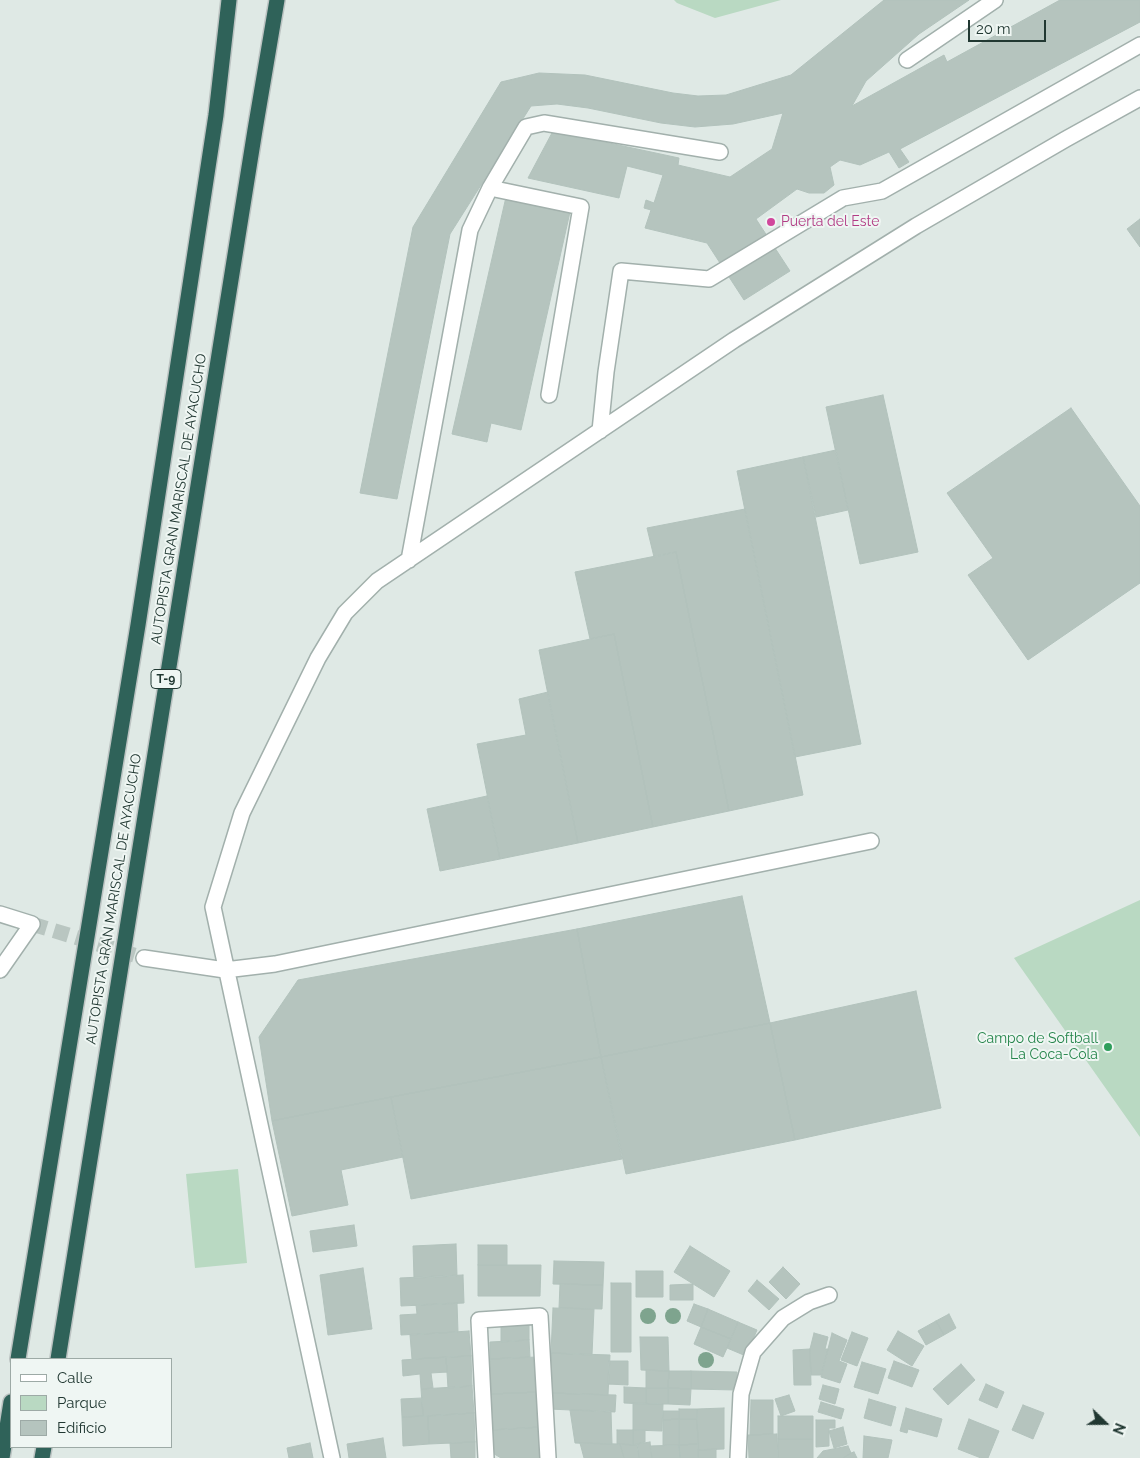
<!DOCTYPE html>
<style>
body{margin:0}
#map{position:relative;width:1140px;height:1458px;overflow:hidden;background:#dfe9e5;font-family:Raleway,sans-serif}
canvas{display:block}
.legend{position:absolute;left:10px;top:1358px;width:162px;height:90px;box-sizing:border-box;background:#eff6f3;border:1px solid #9daaa6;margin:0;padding:6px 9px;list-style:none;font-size:15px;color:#213832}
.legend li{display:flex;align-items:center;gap:10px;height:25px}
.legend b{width:25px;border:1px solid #9daaa6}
.north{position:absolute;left:1080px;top:1398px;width:50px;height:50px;-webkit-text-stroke:4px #eff6f3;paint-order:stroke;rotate:112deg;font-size:14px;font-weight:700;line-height:20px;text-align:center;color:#213832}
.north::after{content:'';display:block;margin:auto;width:18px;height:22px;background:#213832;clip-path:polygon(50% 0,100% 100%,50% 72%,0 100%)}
.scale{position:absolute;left:968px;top:20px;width:78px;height:22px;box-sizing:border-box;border:2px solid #213832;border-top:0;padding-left:6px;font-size:15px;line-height:18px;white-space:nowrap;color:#213832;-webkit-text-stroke:4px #eff6f3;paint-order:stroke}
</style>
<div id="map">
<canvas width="1140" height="1458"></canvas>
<ul class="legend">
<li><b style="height:6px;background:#fff"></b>Calle</li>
<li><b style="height:14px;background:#b9d9c2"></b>Parque</li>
<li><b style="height:14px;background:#b5c4be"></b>Edificio</li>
</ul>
<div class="north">N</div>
<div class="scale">20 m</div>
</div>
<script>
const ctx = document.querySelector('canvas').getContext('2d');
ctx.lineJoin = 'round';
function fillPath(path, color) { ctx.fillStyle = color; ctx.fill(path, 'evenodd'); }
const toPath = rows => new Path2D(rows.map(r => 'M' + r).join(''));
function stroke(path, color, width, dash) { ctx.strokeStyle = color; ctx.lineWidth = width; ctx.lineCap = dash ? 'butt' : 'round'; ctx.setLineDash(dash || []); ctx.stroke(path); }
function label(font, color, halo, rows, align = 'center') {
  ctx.font = font + ' Raleway,sans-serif'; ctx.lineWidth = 4; ctx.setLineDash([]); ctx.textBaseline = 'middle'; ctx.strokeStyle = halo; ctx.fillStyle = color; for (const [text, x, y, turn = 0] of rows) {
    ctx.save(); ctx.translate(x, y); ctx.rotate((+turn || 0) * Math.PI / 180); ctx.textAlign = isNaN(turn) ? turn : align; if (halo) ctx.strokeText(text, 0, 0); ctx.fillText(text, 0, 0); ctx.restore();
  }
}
const green = toPath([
 [674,0,781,0,715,18,677,3],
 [1140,900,1140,1137,1014,958],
 [238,1169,247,1263,195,1268,186,1174]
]);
const building = toPath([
 [884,0,969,0,919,34,866,81,852,106,944,55,947,62,1060,0,1140,0,1140,22,900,149,909,162,899,168,889,152,860,165,840,160,830,167,834,185,824,193,809,193,797,189,756,219,790,271,744,300,707,243,645,228,651,210,644,208,646,200,654,203,663,175,627,166,619,198,528,178,553,131,679,158,678,165,730,177,772,149,783,113,733,124,695,127,661,123,588,108,557,104,531,106,450,234,397,499,360,493,413,227,501,82,539,73,585,75,673,93,698,96,726,95,791,75,884,0],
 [506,197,570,212,521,430,491,423,487,442,452,434,506,197],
 [1140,219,1140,247,1127,229,1140,219],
 [883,395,918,552,860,564,826,407,883,395],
 [1071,408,1140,506,1140,583,1028,660,968,575,993,558,947,493,1071,408],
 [836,450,848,510,816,517,803,457,836,450],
 [803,457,861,744,795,757,737,471,803,457],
 [745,509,803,795,729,811,676,552,654,557,647,528,745,509],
 [676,552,729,811,653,827,614,634,590,639,575,572,676,552],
 [614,634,653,827,578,843,539,650,614,634],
 [548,692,578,843,500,859,477,744,526,735,519,699,548,692],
 [487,796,500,859,440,871,427,809,487,796],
 [742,896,770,1023,601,1057,577,929,742,896],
 [577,929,601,1057,391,1097,272,1121,259,1037,298,980,577,929],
 [916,991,941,1108,795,1140,770,1023,916,991],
 [770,1023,795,1140,626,1174,601,1057,770,1023],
 [601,1057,622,1159,411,1199,391,1097,601,1057],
 [391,1097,403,1157,341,1170,348,1205,292,1216,272,1121,391,1097],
 [354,1225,357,1246,313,1252,310,1231,354,1225],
 [456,1244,457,1276,414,1278,413,1246,456,1244],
 [478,1245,507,1245,507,1265,478,1265,478,1245],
 [690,1246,730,1271,714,1297,674,1272,690,1246],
 [554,1261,604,1262,603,1285,553,1284,554,1261],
 [478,1265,541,1265,540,1296,478,1296,478,1265],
 [783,1267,800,1284,786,1299,769,1282,783,1267],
 [363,1268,372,1329,328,1335,320,1275,363,1268],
 [636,1271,663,1271,663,1297,636,1297,636,1271],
 [463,1275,464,1303,401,1306,400,1278,463,1275],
 [757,1280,779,1299,769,1310,748,1291,757,1280],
 [611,1283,631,1283,631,1352,611,1352,611,1283],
 [560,1284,603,1285,602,1309,559,1308,560,1284],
 [693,1284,693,1300,670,1300,670,1285,693,1284],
 [457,1303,458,1332,401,1335,400,1315,417,1314,416,1305,457,1303],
 [694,1304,708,1309,701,1327,687,1321,694,1304],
 [553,1308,594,1309,592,1355,551,1353,553,1308],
 [708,1309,738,1322,731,1339,701,1327,708,1309],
 [949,1314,956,1328,944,1335,936,1321,949,1314],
 [936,1321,944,1335,926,1345,918,1331,936,1321],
 [738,1322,757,1330,746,1356,727,1348,738,1322],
 [529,1325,529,1340,501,1342,501,1326,529,1325],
 [701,1327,731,1339,723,1357,694,1344,701,1327],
 [469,1331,471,1356,412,1359,410,1335,469,1331],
 [898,1331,924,1346,912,1366,887,1350,898,1331],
 [852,1332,868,1338,857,1366,841,1360,852,1332],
 [814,1333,828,1337,825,1349,828,1349,821,1375,811,1375,810,1349,814,1333],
 [832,1333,847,1340,839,1361,847,1364,840,1383,821,1377,832,1333],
 [640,1337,668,1337,669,1371,641,1370,640,1337],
 [529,1340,530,1357,490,1359,490,1342,529,1340],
 [810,1349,811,1385,794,1385,793,1350,810,1349],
 [551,1353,610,1355,608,1395,550,1393,551,1353],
 [471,1356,472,1386,448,1388,446,1357,471,1356],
 [446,1357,447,1372,431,1373,433,1388,421,1389,420,1374,403,1376,402,1360,446,1357],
 [537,1357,539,1392,491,1394,490,1359,537,1357],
 [609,1361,628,1361,628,1385,608,1384,609,1361],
 [894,1361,919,1370,912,1387,888,1378,894,1361],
 [862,1362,886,1369,878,1394,854,1387,862,1362],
 [961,1364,975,1380,948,1405,933,1389,961,1364],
 [646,1370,669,1371,668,1388,646,1388,646,1370],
 [669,1371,691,1371,691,1389,668,1388,669,1371],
 [691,1371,737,1372,736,1390,691,1389,691,1371],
 [986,1384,1004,1392,997,1408,979,1400,986,1384],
 [823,1385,839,1389,835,1404,819,1399,823,1385],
 [472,1386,474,1413,423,1416,421,1389,472,1386],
 [624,1387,646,1388,646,1404,624,1403,624,1387],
 [646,1388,668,1388,668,1404,646,1404,646,1388],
 [668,1388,691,1389,690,1405,668,1404,668,1388],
 [539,1392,541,1427,493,1430,491,1394,539,1392],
 [550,1393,616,1395,615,1412,549,1409,550,1393],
 [789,1395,795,1411,781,1416,775,1399,789,1395],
 [422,1398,423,1416,402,1417,401,1399,422,1398],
 [869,1399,896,1407,891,1426,864,1418,869,1399],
 [751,1400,773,1400,773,1434,750,1435,751,1400],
 [821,1402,844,1409,841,1419,818,1412,821,1402],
 [633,1403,663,1404,662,1431,633,1430,633,1403],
 [1023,1405,1044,1413,1033,1439,1012,1430,1023,1405],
 [724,1408,724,1449,698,1450,697,1409,724,1408],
 [906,1408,942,1419,937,1437,908,1429,907,1433,900,1431,906,1408],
 [679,1409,697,1409,697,1419,679,1419,679,1409],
 [570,1410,611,1411,612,1444,575,1443,570,1410],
 [663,1411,679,1411,679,1419,663,1420,663,1411],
 [474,1413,475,1442,429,1444,428,1416,474,1413],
 [428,1416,429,1444,403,1446,402,1417,428,1416],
 [778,1416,813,1416,813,1439,778,1439,778,1416],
 [679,1419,679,1445,663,1445,663,1420,679,1419],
 [679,1419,697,1419,698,1444,679,1445,679,1419],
 [969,1419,999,1431,988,1458,981,1458,958,1449,969,1419],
 [816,1420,835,1420,835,1428,829,1428,829,1446,816,1447,816,1420],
 [541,1427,542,1458,501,1458,491,1452,490,1430,541,1427],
 [843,1427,847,1444,834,1448,829,1431,843,1427],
 [617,1430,633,1430,633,1445,617,1444,617,1430],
 [633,1430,645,1430,645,1442,633,1445,633,1430],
 [777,1434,778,1458,749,1458,748,1435,777,1434],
 [864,1436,892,1440,888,1458,863,1458,864,1436],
 [383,1438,386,1458,349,1458,347,1444,383,1438],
 [778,1439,813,1439,813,1458,778,1458,778,1439],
 [475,1442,475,1458,451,1458,450,1443,475,1442],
 [650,1442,652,1458,639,1458,637,1444,650,1442],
 [310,1443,313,1458,289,1458,287,1448,310,1443],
 [580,1443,620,1444,624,1458,584,1458,580,1443],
 [620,1444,638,1445,639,1458,624,1458,620,1444],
 [698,1444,698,1458,680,1458,679,1445,698,1444],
 [679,1445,680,1458,652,1458,650,1446,679,1445],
 [848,1446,851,1453,843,1458,817,1458,823,1451,848,1446],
 [716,1449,716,1458,698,1458,698,1450,716,1449],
 [854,1452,857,1458,843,1458,851,1453,854,1452]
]);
const minorTunnel = toPath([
 [32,924,144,958]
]);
const minor = toPath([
 [907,60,995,0],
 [490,188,581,207,549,395],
 [600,431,606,372,621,271,709,279,843,198,882,191,1140,45],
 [409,560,470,230,490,188,526,127,544,123,720,152],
 [0,914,32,924,0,970],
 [144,958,225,970,275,964,871,841],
 [332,1458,213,907,242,813,318,658,345,613,377,581,734,340,916,226,1066,139,1140,98],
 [486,1458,479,1320,540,1316,548,1458],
 [738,1458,741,1394,753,1352,783,1318,809,1302,829,1295]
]);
const highway = toPath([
 [18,1359,138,625,216,115,229,0],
 [58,1359,255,130,277,0],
 [2,1458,11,1402],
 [42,1458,44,1447]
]);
const trees = [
 [648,1316],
 [673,1316],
 [706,1360]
];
const markers = [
 [771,222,5,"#d1479c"],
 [1108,1047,5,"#2e9e5b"]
];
const shields = [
 [166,679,30]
];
const shieldNames = [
 ["T-9",166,679]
];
const hotelNames = [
 ["Puerta del Este",781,222]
];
const streetNames = [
 ["AUTOPISTA GRAN MARISCAL DE AYACUCHO",179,499,-81],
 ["AUTOPISTA GRAN MARISCAL DE AYACUCHO",114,899,-81]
];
const leisureNames = [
 ["Campo de Softball",1098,1039],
 ["La Coca-Cola",1098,1055]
];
fillPath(green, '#b9d9c2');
fillPath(building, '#b5c4be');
stroke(building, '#b2c2bc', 1);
stroke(minorTunnel, '#b9c6c1', 15, [15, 8]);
stroke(minor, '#a2b0ac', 18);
stroke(highway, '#bcc3c2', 18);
stroke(minor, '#fff', 15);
stroke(highway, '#2f6259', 15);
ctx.fillStyle = '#7ea48e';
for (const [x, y] of trees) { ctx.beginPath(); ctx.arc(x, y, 8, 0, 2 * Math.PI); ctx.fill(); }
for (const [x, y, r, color] of markers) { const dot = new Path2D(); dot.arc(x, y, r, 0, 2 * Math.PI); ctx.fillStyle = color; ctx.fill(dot); stroke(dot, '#eff6f3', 2); }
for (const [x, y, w] of shields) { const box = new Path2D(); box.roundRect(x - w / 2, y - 9.5, w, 19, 4); ctx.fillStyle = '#eff6f3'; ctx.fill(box); stroke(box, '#213832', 1); }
label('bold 12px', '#213832', null, shieldNames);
label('14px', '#b23c85', '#eff6f3', hotelNames, 'left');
label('14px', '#213832', '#eff6f3', streetNames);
label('14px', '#27864d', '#eff6f3', leisureNames, 'right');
</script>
